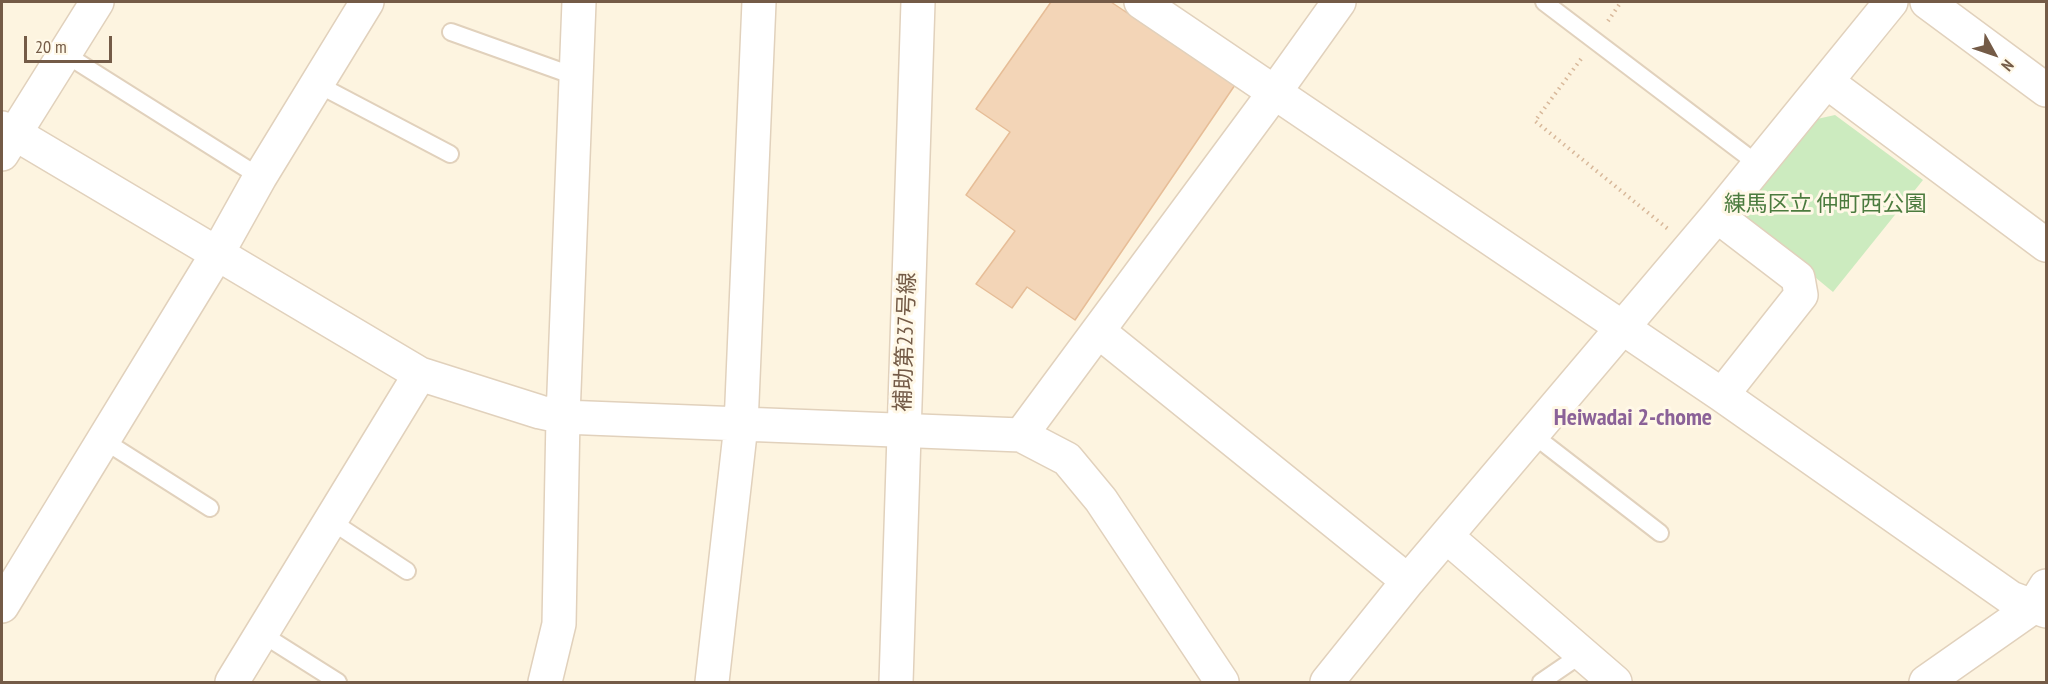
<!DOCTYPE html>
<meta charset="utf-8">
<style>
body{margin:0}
#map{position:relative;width:2048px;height:684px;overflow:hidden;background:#fdf4e0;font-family:"PT Sans Narrow",sans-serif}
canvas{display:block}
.frame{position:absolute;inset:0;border:3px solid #745b47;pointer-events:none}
.north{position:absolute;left:1964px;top:24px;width:60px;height:60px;-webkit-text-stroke:4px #fff8e7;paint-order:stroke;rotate:130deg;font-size:16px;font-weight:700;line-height:24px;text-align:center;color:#745b47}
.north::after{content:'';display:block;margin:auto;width:21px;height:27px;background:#745b47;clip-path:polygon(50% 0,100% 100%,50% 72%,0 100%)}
.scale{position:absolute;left:24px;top:36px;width:88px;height:27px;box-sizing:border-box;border:3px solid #745b47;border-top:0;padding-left:8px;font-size:18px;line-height:21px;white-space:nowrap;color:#745b47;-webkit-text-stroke:4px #fff8e7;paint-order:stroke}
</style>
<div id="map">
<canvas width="2048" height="684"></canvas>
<div class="frame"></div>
<div class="north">N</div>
<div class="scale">20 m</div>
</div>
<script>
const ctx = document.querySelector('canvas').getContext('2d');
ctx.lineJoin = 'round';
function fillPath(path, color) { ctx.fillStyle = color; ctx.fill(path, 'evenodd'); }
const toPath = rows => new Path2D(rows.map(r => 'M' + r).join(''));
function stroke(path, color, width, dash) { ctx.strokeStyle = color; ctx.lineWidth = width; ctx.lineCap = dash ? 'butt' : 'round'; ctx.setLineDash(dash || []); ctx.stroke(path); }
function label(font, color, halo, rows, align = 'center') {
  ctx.font = font + ' "PT Sans Narrow","Noto Sans JP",sans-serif'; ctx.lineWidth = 6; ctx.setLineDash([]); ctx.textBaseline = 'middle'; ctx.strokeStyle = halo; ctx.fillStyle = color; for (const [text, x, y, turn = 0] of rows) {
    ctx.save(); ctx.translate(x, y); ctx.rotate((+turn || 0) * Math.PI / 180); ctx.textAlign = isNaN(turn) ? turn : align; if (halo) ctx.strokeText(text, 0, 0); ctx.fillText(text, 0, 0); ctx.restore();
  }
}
const green = toPath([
 [1835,115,1923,180,1833,292,1747,221,1747,205,1817,119]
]);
const building = toPath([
 [1051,2,1111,2,1235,85,1075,320,1027,287,1012,308,976,284,1015,231,966,195,1010,132,976,109,1051,2]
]);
const path = toPath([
 [1608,21,1621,2],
 [1581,59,1535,121,1668,229]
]);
const service = toPath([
 [1544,2,1759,165],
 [451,32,577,77],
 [65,54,260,177],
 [317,84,450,154],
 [1532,434,1660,533],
 [103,440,210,508],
 [331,521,407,571],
 [262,634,338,682],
 [1541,682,1582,654]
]);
const minor = toPath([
 [1141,2,1722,395,2011,598,2046,611],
 [1927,2,2046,90],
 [1827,82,2046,245],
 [2,128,14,133,420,374,540,412,563,417,1021,435,1067,459,1101,500,1222,682],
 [2,154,97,2],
 [1717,216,1798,278,1801,295,1722,395],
 [1098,331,1408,581],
 [1021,435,1274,93,1339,2],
 [1446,536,1615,682],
 [2,606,217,254,260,177,367,2],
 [232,682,420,374],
 [545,682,559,624,563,417,579,2],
 [712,682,741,425,759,2],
 [1327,682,1408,581,1717,216,1891,2],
 [1926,682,2033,607,2046,586]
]);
const tertiary = toPath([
 [896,682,918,2]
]);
const parkNames = [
 ["練馬区立 仲町西公園",1825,205]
];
const streetNames = [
 ["補助第237号線",906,342,-88]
];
const neighbourhoodNames = [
 ["Heiwadai 2-chome",1633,418]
];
fillPath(green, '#ccebbf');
fillPath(building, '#f3d5b7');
stroke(building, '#e6bd97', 1.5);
stroke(service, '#e1d1bc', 20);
stroke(minor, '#e1d1bc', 36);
stroke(tertiary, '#e1d1bc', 36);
stroke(path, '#d8b89a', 4, [1.5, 4.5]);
stroke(service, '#fff', 16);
stroke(minor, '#fff', 33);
stroke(tertiary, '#fff', 33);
label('22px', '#4b7b3e', '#fff8e7', parkNames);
label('22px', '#745b47', '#fff8e7', streetNames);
label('bold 24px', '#8b6298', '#fff8e7', neighbourhoodNames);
</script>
